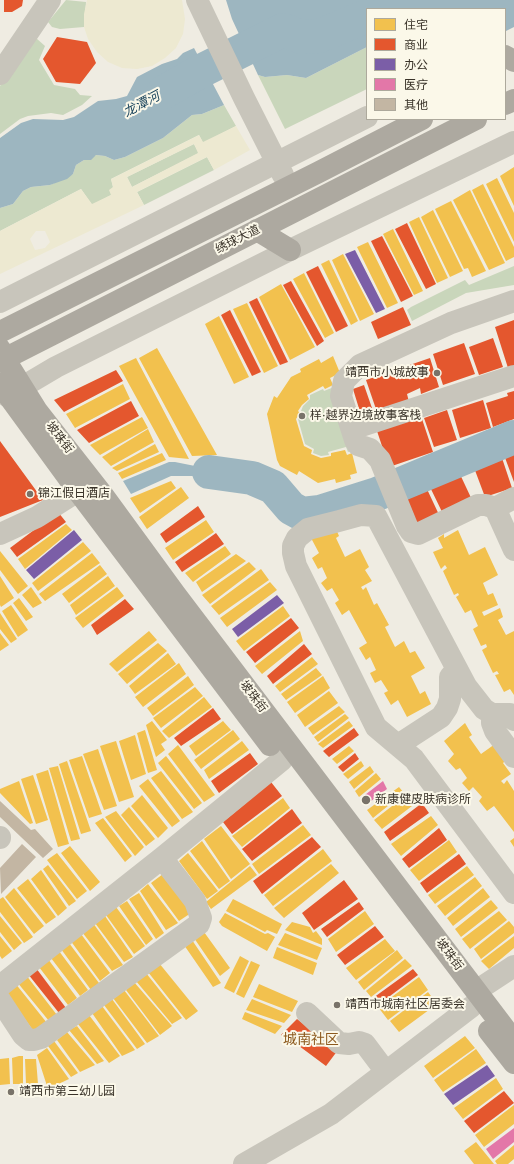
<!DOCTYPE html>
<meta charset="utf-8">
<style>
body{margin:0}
#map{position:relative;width:514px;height:1164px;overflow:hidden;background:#efece2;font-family:Jost,"Noto Sans SC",sans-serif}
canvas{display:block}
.legend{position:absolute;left:366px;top:8px;width:140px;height:112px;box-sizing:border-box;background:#fbf8e9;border:1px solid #ada99c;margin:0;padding:5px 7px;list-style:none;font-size:12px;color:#393228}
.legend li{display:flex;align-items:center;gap:8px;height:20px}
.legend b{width:20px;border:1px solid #ada99c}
</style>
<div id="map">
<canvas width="514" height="1164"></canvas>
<ul class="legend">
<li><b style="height:11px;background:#f2c14e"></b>住宅</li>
<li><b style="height:11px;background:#e4572e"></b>商业</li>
<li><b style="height:11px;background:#7b5ea7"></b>办公</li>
<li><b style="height:11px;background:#e377a8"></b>医疗</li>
<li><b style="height:11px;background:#c3b6a3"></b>其他</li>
</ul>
</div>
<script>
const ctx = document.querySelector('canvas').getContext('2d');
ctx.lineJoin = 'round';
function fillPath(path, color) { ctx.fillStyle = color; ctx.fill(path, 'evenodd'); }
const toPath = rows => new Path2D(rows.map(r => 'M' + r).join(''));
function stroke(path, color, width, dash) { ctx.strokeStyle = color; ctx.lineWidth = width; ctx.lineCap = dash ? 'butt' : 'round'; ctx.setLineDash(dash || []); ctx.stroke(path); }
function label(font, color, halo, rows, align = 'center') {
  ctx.font = font + ' Jost,"Noto Sans SC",sans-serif'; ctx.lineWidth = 4; ctx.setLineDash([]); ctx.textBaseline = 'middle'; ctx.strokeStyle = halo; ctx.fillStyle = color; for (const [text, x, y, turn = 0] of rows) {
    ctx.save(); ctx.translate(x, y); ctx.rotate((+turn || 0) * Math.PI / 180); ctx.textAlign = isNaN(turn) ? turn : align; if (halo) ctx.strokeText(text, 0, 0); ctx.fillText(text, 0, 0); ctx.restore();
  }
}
const green = toPath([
 [66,0,86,2,84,27,60,29,52,27,48,22],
 [36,38,45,46,39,60,54,85,75,89,80,95,92,96,82,105,63,115,51,113,28,116,20,119,0,134,0,86],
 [367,47,367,89,285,129,258,75,265,77,287,75,306,78],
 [224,105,236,126,203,143,199,135,111,179,113,187,111,195,92,205,81,189,0,231,0,208,13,204,23,191,31,187,50,185,73,174,76,165,84,160,96,155,105,156,114,160,125,157,163,138,192,115,202,114],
 [194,144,199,153,132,187,127,177],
 [207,157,214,170,144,205,137,192],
 [514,266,514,285,466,293,412,321,407,310,411,307,465,280,469,285],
 [334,387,352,451,348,452,346,447,328,452,329,455,321,456,313,453,314,449,305,444,298,419,303,413,301,411,303,406,310,399,310,395,323,389,324,391]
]);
const plaza = toPath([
 [87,0,182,0,185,19,183,34,176,48,165,58,152,66,137,69,122,68,108,62,97,52,88,39,84,27,84,14],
 [236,126,250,150,214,170,207,157,137,192,144,205,0,274,0,231,81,189,92,204,111,195,109,190,113,187,111,179,199,135,203,142],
 [194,144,198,153,132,187,127,177],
 [36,231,45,231,50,242,45,248,35,250,30,239]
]);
const water = toPath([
 [226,0,514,0,514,27,506,31,505,29,505,9,367,9,367,47,306,78,287,75,265,77,258,75,232,19],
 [194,48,224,105,202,114,192,115,163,138,125,157,114,160,105,156,96,155,91,160,84,160,76,165,73,174,67,179,50,185,31,187,23,191,13,204,0,208,0,138,21,123,33,119,63,120,74,117,98,101,116,99,127,96,137,77,162,64,177,59,183,53],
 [514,430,514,444,484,454,409,489,401,475,463,448],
 [169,462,175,462,195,466,258,471,252,485,196,476,171,476,131,494,123,481],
 [377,483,385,501,371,507,308,521,305,506,341,497]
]);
const homes = toPath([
 [514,167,514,206,500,176],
 [497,178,514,213,514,242,486,184],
 [483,184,514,247,514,257,506,261,472,190],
 [470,190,505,263,489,270,453,200],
 [451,201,486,271,472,277,468,268,464,269,435,209],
 [433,210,463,271,450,277,421,217],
 [419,217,448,278,437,283,409,222],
 [393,229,423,291,414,295,383,234],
 [368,242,398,303,387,308,357,247],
 [343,254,374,314,360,321,332,260],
 [329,260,358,321,351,325,321,264],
 [304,273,334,333,325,338,293,279],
 [281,284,315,347,290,360,259,297],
 [247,303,278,366,264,373,233,309],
 [219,316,249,377,234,384,205,324],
 [157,348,217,455,192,456,139,358],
 [333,356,340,373,330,378,333,385,325,389,323,386,307,395,309,399,302,405,298,411,300,413,296,419,304,446,312,450,311,454,321,458,331,456,331,453,345,450,347,455,352,453,357,473,350,475,351,479,336,483,335,479,318,483,299,471,297,475,280,466,277,460,267,414,274,396,277,398,291,377,301,372,300,369,319,359,321,363],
 [136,358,189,459,169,457,119,366],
 [123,384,130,399,75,428,66,414],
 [142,417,148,428,100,455,90,445],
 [148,429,154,442,111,466,102,457],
 [155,444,159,452,117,471,112,468],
 [162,453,166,460,122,479,118,473],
 [171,481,176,488,140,513,130,498],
 [181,487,189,498,147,529,139,517],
 [206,520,214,532,173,560,165,548],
 [66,524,72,530,25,569,18,559],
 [334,524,339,536,336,538,345,557,360,549,369,567,365,570,372,581,361,587,363,590,366,587,374,605,377,603,389,625,385,627,395,647,404,641,410,653,415,651,425,668,411,676,420,694,425,691,431,704,407,717,398,700,391,705,384,693,388,691,381,680,375,683,370,673,376,670,370,657,366,660,359,648,367,643,349,610,342,615,335,603,339,600,332,588,327,591,321,583,327,578,322,567,318,569,312,558,319,553,311,538],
 [458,530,469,555,485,547,498,575,483,583,488,595,493,593,498,605,482,612,484,616,500,608,503,617,498,620,506,635,514,631,514,695,510,689,504,692,495,675,499,674,497,671,493,673,482,650,487,647,486,644,481,646,473,629,478,626,471,610,465,613,456,597,459,595,458,593,454,595,443,571,447,568,445,565,441,569,433,552,443,548,438,538,444,534,444,538],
 [83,542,91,551,38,591,32,583],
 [225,546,231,554,193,582,185,573],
 [0,551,28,586,18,594,0,570],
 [92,553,100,563,45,601,39,594],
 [236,554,246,561,202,592,196,582],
 [249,562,256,569,210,604,202,595],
 [100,565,107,574,69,603,62,594],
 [261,569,269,580,219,615,211,606],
 [0,576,14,598,1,607,0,605],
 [108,576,115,586,76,615,70,605],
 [270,582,277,590,227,627,220,618],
 [31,587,42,603,33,608,22,595],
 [117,587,124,596,83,628,75,618],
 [19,598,33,617,26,621,13,603],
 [11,605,28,630,18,637,2,611],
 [283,606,290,616,244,651,236,641],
 [0,613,17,639,11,643,0,629],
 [149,631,157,640,117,672,109,664],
 [300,631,303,641,262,674,255,666],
 [0,633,9,645,0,651],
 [158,643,167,651,127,684,118,674],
 [168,653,176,664,135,694,129,686],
 [312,657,318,664,280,692,275,686],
 [179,663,186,674,143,707,135,697],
 [316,668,322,675,286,700,281,694],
 [188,676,194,685,153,716,147,708],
 [323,676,330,688,295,713,287,702],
 [195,687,203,696,161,728,153,718],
 [329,691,338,703,305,727,297,715],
 [204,697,212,707,169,738,162,731],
 [339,706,345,712,313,735,308,728],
 [345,714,349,718,318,742,314,737],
 [152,721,167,740,161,744,165,750,156,757,146,725],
 [223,721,231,730,196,756,189,746],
 [349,721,353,726,323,748,318,744],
 [465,723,472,735,469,737,481,754,495,744,506,760,503,763,511,774,501,781,504,784,507,780,514,791,514,832,494,806,487,811,479,801,482,797,473,787,469,791,462,783,467,778,460,768,456,770,448,761,454,754,444,741],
 [145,730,157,770,148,773,137,733],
 [233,730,240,739,201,769,194,760],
 [135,735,146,774,131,780,119,741],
 [116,741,134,797,119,802,100,746],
 [242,741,249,750,209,779,204,770],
 [178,745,215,795,204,802,168,754],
 [349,746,354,751,337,764,332,759],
 [98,749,117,806,104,810,83,754],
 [82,756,102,814,89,818,69,760],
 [166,756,202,803,194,809,158,763],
 [67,761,91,831,81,834,59,764],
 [361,761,364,766,348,779,343,774],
 [58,766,80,839,71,841,49,768],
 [370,766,374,772,354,789,349,782],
 [48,770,69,844,58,847,36,774],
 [161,771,193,812,182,819,151,778],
 [376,773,381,779,359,797,355,791],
 [33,775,48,820,36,824,21,779],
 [148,779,180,821,172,827,139,786],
 [19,781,33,823,30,824,0,793,0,789],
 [399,787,404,793,373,818,367,810],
 [142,795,168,828,158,838,131,806],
 [405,796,412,806,382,829,374,820],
 [283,798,290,808,242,847,232,836],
 [129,807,155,839,146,846,121,815],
 [116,811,144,847,135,856,105,817],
 [431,816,438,825,401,856,391,844],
 [103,818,132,856,125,862,95,823],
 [303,825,311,835,259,874,252,864],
 [221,826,250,864,231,879,204,839],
 [514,838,514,847,510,841],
 [449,840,457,852,419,881,410,870],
 [202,841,230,881,219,889,190,851],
 [70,846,100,882,90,891,61,853],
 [323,849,332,861,273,906,264,895],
 [57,853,87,891,77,899,47,860],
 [188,853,218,891,207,899,179,861],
 [331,864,339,873,284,918,274,908],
 [48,865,76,901,69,906,43,869],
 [250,866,257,875,211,909,206,902],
 [467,866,474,875,435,904,428,895],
 [41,870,67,908,58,916,31,879],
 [163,874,191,913,179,921,151,883],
 [475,877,482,886,445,916,437,906],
 [28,879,56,917,46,924,17,888],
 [148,884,178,923,166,930,140,891],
 [14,888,44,926,34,934,5,897],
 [483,888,490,897,453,926,447,918],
 [139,893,164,933,156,939,129,899],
 [3,897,33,937,24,943,0,912,0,899],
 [233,899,282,924,277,934,267,930,265,932,226,911],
 [491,900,498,908,461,937,455,929],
 [127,901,153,939,146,945,119,906],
 [116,907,145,946,134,954,106,915],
 [365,911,374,924,336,952,328,939],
 [499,911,507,920,470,949,462,939],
 [225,913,265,934,268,933,275,937,267,951,222,926,219,922],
 [0,916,22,943,14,950,0,932],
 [105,916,133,957,124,962,95,923],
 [509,921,514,927,514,933,481,959,474,949],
 [292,922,310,927,313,933,316,931,322,939,322,945,285,930],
 [93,923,123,965,112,971,82,932],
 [204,932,230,968,220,976,194,938],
 [285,933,322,948,317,960,278,945],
 [81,934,110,973,100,981,70,940],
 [0,936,12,951,2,959,0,956],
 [514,936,514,948,489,969,481,961],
 [385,939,395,951,356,980,346,968],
 [192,940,221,983,213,987,184,945],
 [69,943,99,983,91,990,61,949],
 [277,947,317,963,313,975,273,958],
 [397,950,403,958,364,990,358,982],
 [59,951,88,990,80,996,51,958],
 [240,956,249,961,234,993,224,988],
 [48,959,77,998,68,1005,39,967],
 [405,959,412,966,371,997,366,991],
 [251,961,260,965,244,998,236,994],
 [159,963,198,1011,186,1020,148,972],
 [146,973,182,1018,172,1024,136,981],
 [26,975,57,1015,49,1021,17,982],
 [419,977,428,990,388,1020,378,1007],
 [134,982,172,1026,160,1035,126,990],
 [15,983,47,1023,35,1033,5,992],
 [259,984,298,1001,292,1012,253,997],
 [124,990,159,1036,147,1043,113,998],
 [428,992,437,1004,399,1032,390,1021],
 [112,999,145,1044,137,1049,104,1005],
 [252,999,291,1015,284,1023,246,1010],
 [102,1006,135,1050,122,1056,92,1013],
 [245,1012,282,1026,275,1034,242,1019],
 [89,1015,120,1056,109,1063,78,1024],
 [77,1026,104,1061,97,1064,69,1030],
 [67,1032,95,1065,80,1072,57,1040],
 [465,1036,475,1048,433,1078,424,1066],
 [54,1041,78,1073,71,1077,48,1046],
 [47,1048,69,1079,48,1089,37,1055],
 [476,1049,486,1063,443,1092,434,1080],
 [19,1056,23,1056,23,1084,13,1084,12,1058],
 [9,1058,10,1084,0,1085,0,1059],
 [25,1059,36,1059,38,1084,26,1084],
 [496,1078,503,1089,463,1119,454,1108],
 [514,1105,514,1124,484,1147,475,1135],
 [476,1142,494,1164,474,1164,464,1151],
 [514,1145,514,1159,508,1164,497,1164,495,1161]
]);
const shops = toPath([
 [4,0,23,0,22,6,12,12,4,12],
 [57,37,87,42,96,63,80,84,56,82,43,59],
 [407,223,436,284,426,289,395,229],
 [382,236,413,296,401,302,371,241],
 [318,266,348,326,336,332,306,272],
 [291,281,324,341,317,346,283,285],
 [257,298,288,362,280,365,249,302],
 [403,307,411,325,378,339,371,322],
 [230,310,261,372,252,376,221,315],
 [514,320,514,367,508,368,495,327],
 [493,338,503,367,479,375,469,347],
 [464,343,475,374,443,385,433,354],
 [430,358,439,387,421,394,420,388,407,394,409,402,377,412,366,380],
 [116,370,123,381,64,412,54,400],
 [364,385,373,411,361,415,353,389],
 [514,391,514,419,493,427,486,403,508,396,507,393],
 [483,400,491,428,460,438,452,410],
 [131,401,139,416,89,443,77,430],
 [447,410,457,440,434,447,424,418],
 [421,416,433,452,389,467,377,431],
 [0,441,43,500,0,517],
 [514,451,514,482,504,455],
 [501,455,512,488,485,497,473,465],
 [458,470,473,502,444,516,429,485],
 [426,487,441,519,417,529,403,498],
 [198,506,205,517,166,543,160,534],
 [58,512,66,522,17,557,10,548],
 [216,533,224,544,182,572,175,562],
 [125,599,134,609,97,635,91,625],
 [291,618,299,628,255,663,246,652],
 [304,644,312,654,273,684,267,676],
 [213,708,221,719,181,746,174,738],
 [354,728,359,735,329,757,323,751],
 [250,753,258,764,219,793,211,781],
 [355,753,359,759,343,772,338,767],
 [271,782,282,796,232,834,223,822],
 [422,803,429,813,390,841,384,832],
 [292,809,302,823,252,861,242,849],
 [439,828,447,840,409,868,402,859],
 [312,837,321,847,262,894,253,881],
 [459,854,466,864,427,893,420,883],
 [344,880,358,899,314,930,302,913],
 [359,902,364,909,327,937,321,929],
 [375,926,384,937,345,965,337,955],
 [36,968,66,1008,59,1013,28,974],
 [413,969,418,975,378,1005,373,998],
 [297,1019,338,1050,326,1066,291,1040,281,1035],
 [504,1091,514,1103,474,1133,464,1121]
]);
const offices = toPath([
 [355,250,385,309,376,313,345,254],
 [74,530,82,540,34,579,26,570],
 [277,595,284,603,238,637,232,629],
 [487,1065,495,1076,453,1105,444,1094]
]);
const health = toPath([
 [383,781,387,789,366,805,361,798],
 [514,1128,514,1142,493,1159,486,1149]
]);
const river = toPath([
 [164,92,201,71,283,30,302,37,319,36,367,16],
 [209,472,252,478,273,487,291,508,302,514,320,512,377,494,514,437]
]);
const building = toPath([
 [0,801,31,830,35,829,53,849,43,858,0,817],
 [22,844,36,857,1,894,0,868]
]);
const minor = toPath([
 [197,0,244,98,283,175],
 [0,74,50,0],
 [514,301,451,323,360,365,344,381,341,396,355,440,358,445,370,449,380,460,407,526,411,532,418,534,478,505,486,505,495,508,514,550],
 [0,302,367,117],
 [7,396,56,367,290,250,514,142],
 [352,429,514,376],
 [495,508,514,498],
 [0,534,37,517,78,491],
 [492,714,492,723,495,731,514,757],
 [514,720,510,714,492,714,484,709,466,686,376,516,361,515,339,521,308,529,297,538,293,546,293,553,296,566,376,727,414,759,514,893],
 [398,745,441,717,447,708,450,699,450,677,457,669],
 [0,838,0,837],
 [0,986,162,858,282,760],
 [476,991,514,966],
 [0,1000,23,1035,29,1040,34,1040,41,1038,199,924,201,918,195,901,162,858],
 [307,1013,339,1043,349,1044,359,1042,365,1044,386,1072],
 [244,1164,331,1114,471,1007]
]);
const major = toPath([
 [505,56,514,61],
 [505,104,514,100],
 [257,230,290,250],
 [0,332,319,172,422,119],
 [0,349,4,358,37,411,102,494,175,594,514,1041],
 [0,361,476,119],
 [0,384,78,491,270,745],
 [489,1031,514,1063]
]);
const markers = [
 [437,373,4,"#797369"],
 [302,416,4,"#797369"],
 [30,494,4,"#797369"],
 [366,800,5,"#797369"],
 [337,1005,4,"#797369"],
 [11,1092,4,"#797369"]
];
const streetNames = [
 ["绣球大道",238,240,-27],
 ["坡珠街",59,438,52],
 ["坡珠街",253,697,53],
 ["坡珠街",449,955,53]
];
const poiNames = [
 ["靖西市小城故事",429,373,"right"],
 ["样·越界边境故事客栈",310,416],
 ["锦江假日酒店",38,494],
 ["新康健皮肤病诊所",375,800],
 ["靖西市城南社区居委会",345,1005],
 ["靖西市第三幼儿园",19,1092]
];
const waterNames = [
 ["龙潭河",142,105,-28]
];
const quarterNames = [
 ["城南社区",311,1041]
];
fillPath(green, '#c9d6bb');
fillPath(plaza, '#ede9d1');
fillPath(water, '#9db6c0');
fillPath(homes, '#f2c14e');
fillPath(shops, '#e4572e');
fillPath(offices, '#7b5ea7');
fillPath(health, '#e377a8');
stroke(river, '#9db6c0', 34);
fillPath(building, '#c3b6a3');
stroke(minor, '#c8c5bb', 22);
stroke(major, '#ada9a0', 22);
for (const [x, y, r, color] of markers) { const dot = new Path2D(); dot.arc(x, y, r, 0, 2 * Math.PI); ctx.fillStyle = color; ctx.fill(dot); stroke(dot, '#fbf8e9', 1.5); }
label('12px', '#393228', '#fbf8e9', streetNames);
label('12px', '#393228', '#fbf8e9', poiNames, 'left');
label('italic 13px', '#1b455d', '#fbf8e9', waterNames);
label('14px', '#8c591d', '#fbf8e9', quarterNames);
</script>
